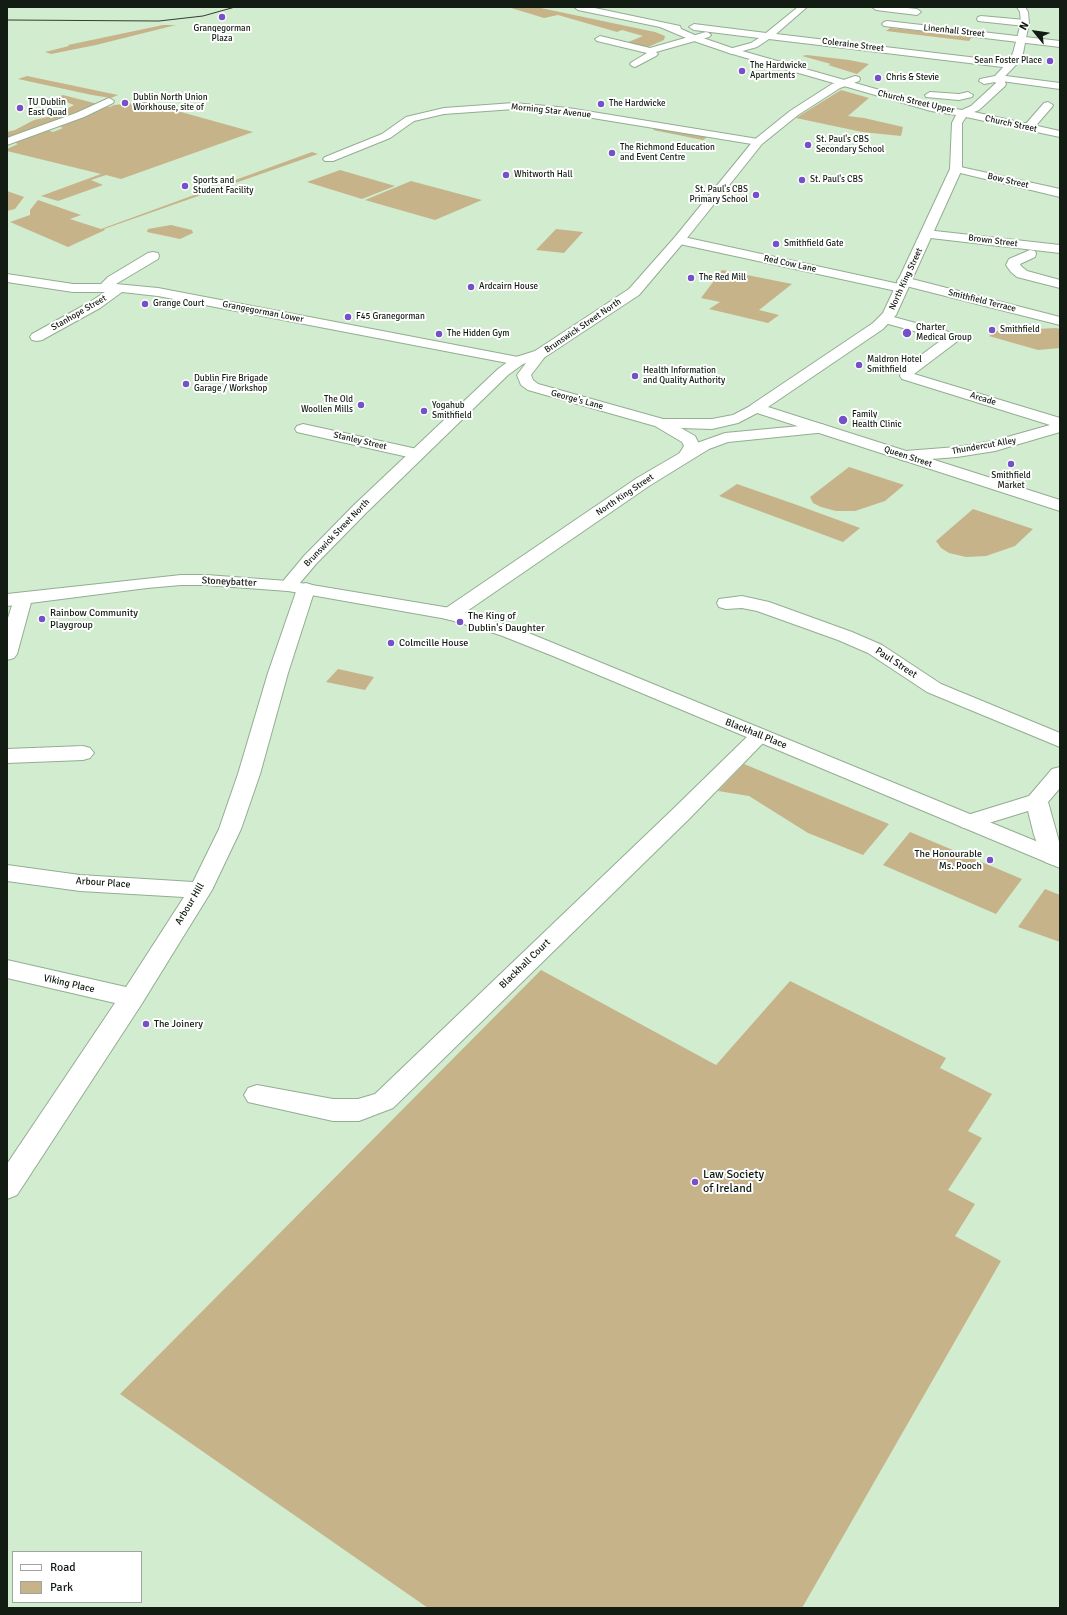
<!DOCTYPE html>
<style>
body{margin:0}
#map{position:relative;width:1067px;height:1615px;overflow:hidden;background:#d1eccf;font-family:Signika,sans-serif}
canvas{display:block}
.frame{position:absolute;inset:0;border:8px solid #121c12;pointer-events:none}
.legend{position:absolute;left:12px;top:1551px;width:130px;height:52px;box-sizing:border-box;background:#fff;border:1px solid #a0a4a0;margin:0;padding:5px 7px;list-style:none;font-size:12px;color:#121c12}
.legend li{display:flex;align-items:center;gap:8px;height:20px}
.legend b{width:20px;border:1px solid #a0a4a0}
.north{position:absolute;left:1015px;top:12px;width:40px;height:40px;-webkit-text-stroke:3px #fff;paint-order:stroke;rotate:299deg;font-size:11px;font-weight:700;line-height:16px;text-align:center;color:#121c12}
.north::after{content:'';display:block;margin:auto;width:14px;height:18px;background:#121c12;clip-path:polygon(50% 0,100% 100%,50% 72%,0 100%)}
</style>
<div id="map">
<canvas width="1067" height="1615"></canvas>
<div class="frame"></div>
<ul class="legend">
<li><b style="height:5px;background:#fff"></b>Road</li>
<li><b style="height:11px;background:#c7b38a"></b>Park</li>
</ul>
<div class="north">N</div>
</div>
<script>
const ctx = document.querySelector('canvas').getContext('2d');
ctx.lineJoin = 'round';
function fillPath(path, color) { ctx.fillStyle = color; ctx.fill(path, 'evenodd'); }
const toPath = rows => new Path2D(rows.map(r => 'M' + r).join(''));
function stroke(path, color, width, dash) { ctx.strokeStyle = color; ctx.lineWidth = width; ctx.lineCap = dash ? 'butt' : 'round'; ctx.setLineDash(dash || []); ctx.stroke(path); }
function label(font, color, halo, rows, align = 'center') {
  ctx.font = font + ' Signika,sans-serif'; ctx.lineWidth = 4; ctx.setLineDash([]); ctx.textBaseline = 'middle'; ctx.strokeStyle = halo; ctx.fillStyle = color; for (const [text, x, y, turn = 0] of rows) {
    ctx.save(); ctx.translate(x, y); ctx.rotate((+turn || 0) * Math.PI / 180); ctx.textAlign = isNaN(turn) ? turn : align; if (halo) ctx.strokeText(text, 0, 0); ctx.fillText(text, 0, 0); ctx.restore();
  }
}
const green = toPath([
 [508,7,536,7,655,32,665,36,664,40,648,47,643,47,626,43,643,36,622,30,617,32,558,15,544,18],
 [163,25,176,25,96,45,51,54,45,52,69,46,68,45],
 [890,28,921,31,972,37,969,41,886,31],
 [807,55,849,60,869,64,857,74,828,65,831,64,802,56],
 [27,76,118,95,111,98,92,95,18,79],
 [841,90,869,98,848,116,864,118,903,127,901,136,862,132,796,118],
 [63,95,98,104,7,138,7,132,15,130,34,120,53,116,74,105,66,102,55,103,66,100,58,97],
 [145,102,253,132,121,179,106,175,91,180,103,185,58,201,41,196,101,174,7,151,7,149,18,144,13,142,47,130,53,132,63,128,58,126,105,106,110,107,114,105],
 [656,128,709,136,703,140,653,130],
 [312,152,318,154,104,229,105,230,68,247,10,222,30,215,30,210,38,200,81,215,70,219,101,229],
 [340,170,395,186,362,199,307,182],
 [411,181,482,200,435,220,365,200],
 [7,191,24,197,15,209,7,211],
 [171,225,192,230,193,233,180,239,147,232,148,229],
 [556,229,583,232,564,253,536,250],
 [722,270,792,284,759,310,779,315,768,323,709,309,720,302,701,298],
 [1056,328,1060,329,1060,348,1038,350,989,336,996,331],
 [849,467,904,485,885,501,855,511,836,511,821,507,813,503,810,497],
 [737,484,797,505,860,528,843,542,719,496],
 [973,509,1033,529,1015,546,986,556,966,557,949,553,941,548,936,541],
 [338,669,374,677,365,690,326,682],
 [744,764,889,824,863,855,808,833,749,796,718,791],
 [910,832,1022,879,996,914,883,865],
 [1045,889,1060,895,1060,942,1018,927],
 [541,970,716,1065,790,981,946,1058,940,1068,992,1094,968,1131,982,1138,948,1190,975,1204,955,1236,1001,1261,802,1608,428,1608,120,1394]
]);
const pedestrian = toPath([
 [109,98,114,101,113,103,84,117,7,145,7,138,76,113,109,98],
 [886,315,953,333,959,340,914,374,1060,418,1060,432,995,451,957,457,905,461,899,459,897,456,899,453,905,451,957,447,993,441,1050,425,902,379,900,376,902,369,943,339,881,322,879,319,881,316,886,315]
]);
const minor = toPath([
 [798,7,807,7,776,34,1011,62,1016,65,1011,68,769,39,757,47,732,54,729,53,727,51,729,49,751,43,759,38,694,30,689,27,694,24,766,33,798,7],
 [872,7,898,7,917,9,921,12,917,15,876,10,872,7],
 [981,16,1025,20,1029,23,1025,26,978,21,977,19,978,17,981,16],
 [887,21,1060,41,1060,47,884,26,882,24,884,22,887,21],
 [706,32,709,33,711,35,709,37,656,52,658,54,656,56,635,67,632,66,630,64,632,62,647,53,597,41,595,39,600,36,650,48,706,32],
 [998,75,1060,83,1060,89,994,80,993,78,998,75],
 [1048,102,1053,105,1052,107,1032,130,1024,130,1023,128,1024,126,1044,103,1048,102],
 [514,103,568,108,758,139,763,142,758,145,568,114,514,109,444,114,414,121,390,138,333,161,325,161,323,159,325,157,382,134,406,117,444,108,514,103],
 [956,166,1060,189,1060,197,952,171,950,169,952,167,956,166],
 [926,230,1060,245,1060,253,922,237,920,234,922,231,926,230],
 [679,236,899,284,897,281,899,278,904,277,1060,317,1060,325,906,286,908,288,906,291,901,292,675,243,673,240,675,237,679,236],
 [1030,250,1035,251,1036,254,1035,257,1020,264,1021,266,1027,271,1060,280,1060,288,1017,277,1011,272,1006,265,1009,259,1030,250],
 [153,252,158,253,159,256,158,259,116,284,158,288,518,357,523,358,525,361,523,364,518,365,158,296,122,292,100,308,42,340,37,341,32,340,30,337,32,334,90,302,105,292,73,292,7,282,7,274,73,284,101,284,108,277,148,253,153,252],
 [540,350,545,351,547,354,531,375,533,380,538,384,663,419,712,419,733,415,756,403,761,405,764,408,761,411,738,423,712,429,681,428,695,436,700,446,693,457,687,459,681,457,679,454,684,446,682,442,655,426,528,390,521,385,517,375,535,351,540,350],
 [303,424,417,449,423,451,425,454,423,457,417,459,297,432,295,429,297,426,303,424],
 [306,583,312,585,315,589,288,673,260,774,241,829,212,890,141,1005,17,1195,7,1199,7,1164,115,1003,7,978,7,960,126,987,184,897,80,891,7,881,7,865,80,875,193,882,219,829,238,774,268,673,297,589,300,585,306,583],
 [23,593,30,595,32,599,17,654,14,658,7,660,7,621,14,599,16,595,23,593],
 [742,596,769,602,852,632,882,645,941,684,1060,733,1060,747,927,692,868,653,838,640,757,611,742,608,726,609,719,607,717,603,719,599,742,596],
 [759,730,766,732,769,736,766,740,689,819,393,1108,359,1121,333,1121,248,1102,244,1095,248,1088,257,1085,333,1099,358,1099,375,1094,673,809,752,732,759,730],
 [83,746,90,748,94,753,90,758,83,760,7,763,7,749,83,746],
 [1060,767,1060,788,1048,802,1060,845,1060,863,1053,865,1045,862,1042,857,1034,835,1028,811,969,829,961,827,958,822,961,817,1029,796,1052,769,1060,767]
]);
const tertiary = toPath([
 [855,76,859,77,860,79,859,81,840,88,798,115,762,144,683,243,639,295,545,357,523,364,508,375,366,513,316,564,294,590,288,591,282,590,279,586,304,556,354,505,498,369,513,358,535,351,629,289,675,237,754,140,790,111,832,84,855,76],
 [821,424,827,426,829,429,827,432,728,442,709,449,649,486,457,618,450,620,443,618,441,614,443,610,637,478,697,443,725,433,821,424]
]);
const secondary = toPath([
 [574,7,590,7,680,26,681,29,697,36,735,49,936,106,962,110,971,106,996,83,995,82,984,84,979,81,980,79,995,76,1007,63,1013,53,1021,23,1020,12,1017,7,1025,7,1028,12,1029,23,1023,53,1014,67,1003,78,1006,84,1005,86,979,110,974,112,1060,131,1060,137,966,117,962,123,962,169,896,315,883,329,768,407,1060,500,1060,511,751,411,748,408,751,405,873,323,883,313,950,169,952,123,956,115,931,111,729,53,691,40,660,27,578,10,574,7],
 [930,92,959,94,968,92,973,95,972,97,959,100,926,97,925,95,930,92],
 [181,575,206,575,288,581,450,608,514,627,1060,851,1060,868,553,656,500,635,447,619,288,591,206,585,181,585,147,588,7,606,7,594,181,575]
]);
const tram = toPath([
 [7,20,159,21,203,16,235,7]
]);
const markers = [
 [222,17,4,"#7550c9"],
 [1050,61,4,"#7550c9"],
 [742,71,4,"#7550c9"],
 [878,78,4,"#7550c9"],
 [125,103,4,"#7550c9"],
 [601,104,4,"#7550c9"],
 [20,108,4,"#7550c9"],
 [808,145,4,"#7550c9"],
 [612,153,4,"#7550c9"],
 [506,175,4,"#7550c9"],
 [802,180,4,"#7550c9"],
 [185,186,4,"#7550c9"],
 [756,195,4,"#7550c9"],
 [776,244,4,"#7550c9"],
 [691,278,4,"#7550c9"],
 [471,287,4,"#7550c9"],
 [145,304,4,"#7550c9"],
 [348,317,4,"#7550c9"],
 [992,330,4,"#7550c9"],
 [907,333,5,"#7550c9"],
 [439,334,4,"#7550c9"],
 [859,365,4,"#7550c9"],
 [635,376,4,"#7550c9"],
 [186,384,4,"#7550c9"],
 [361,405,4,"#7550c9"],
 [424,411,4,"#7550c9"],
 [843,420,5,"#7550c9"],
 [1011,464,4,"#7550c9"],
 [42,619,4,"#7550c9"],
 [460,622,4,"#7550c9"],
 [391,643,4,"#7550c9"],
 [990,860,4,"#7550c9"],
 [146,1024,4,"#7550c9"],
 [695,1182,4,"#7550c9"]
];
const farPoinames = [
 ["Grangegorman",222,29,"center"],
 ["Plaza",222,39,"center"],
 ["Sean Foster Place",1042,61,"right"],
 ["The Hardwicke",750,66],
 ["Apartments",750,76],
 ["Chris & Stevie",886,78],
 ["Dublin North Union",133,98],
 ["Workhouse, site of",133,108],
 ["TU Dublin",28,103],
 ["East Quad",28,113],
 ["The Hardwicke",609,104],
 ["St. Paul's CBS",816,140],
 ["Secondary School",816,150],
 ["The Richmond Education",620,148],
 ["and Event Centre",620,158],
 ["Whitworth Hall",514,175],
 ["St. Paul's CBS",810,180],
 ["Sports and",193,181],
 ["Student Facility",193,191],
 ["St. Paul's CBS",748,190,"right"],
 ["Primary School",748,200,"right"],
 ["Smithfield Gate",784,244],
 ["The Red Mill",699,278],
 ["Ardcairn House",479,287],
 ["Grange Court",153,304],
 ["F45 Granegorman",356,317],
 ["Charter",916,328],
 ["Medical Group",916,338],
 ["Smithfield",1000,330],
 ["The Hidden Gym",447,334],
 ["Maldron Hotel",867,360],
 ["Smithfield",867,370],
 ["Health Information",643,371],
 ["and Quality Authority",643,381],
 ["Dublin Fire Brigade",194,379],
 ["Garage / Workshop",194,389],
 ["The Old",353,400,"right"],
 ["Woollen Mills",353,410,"right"],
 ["Yogahub",432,406],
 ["Smithfield",432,416],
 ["Family",852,415],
 ["Health Clinic",852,425],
 ["Smithfield",1011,476,"center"],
 ["Market",1011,486,"center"]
];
const farStreetnames = [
 ["Linenhall Street",954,31,6],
 ["Coleraine Street",853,45,7],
 ["Church Street Upper",916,102,13],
 ["Morning Star Avenue",551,111,6],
 ["Church Street",1011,124,12],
 ["Bow Street",1008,181,13],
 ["Brown Street",993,241,7],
 ["Red Cow Lane",790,264,12],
 ["North King Street",906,279,-65],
 ["Smithfield Terrace",982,301,14],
 ["Grangegorman Lower",263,312,11],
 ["Stanhope Street",79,313,-30],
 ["Brunswick Street North",583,326,-34],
 ["Arcade",983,399,17],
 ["George's Lane",577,400,15],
 ["Stanley Street",360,441,13],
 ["Thundercut Alley",984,446,-10],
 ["Queen Street",908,457,18],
 ["North King Street",625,495,-34],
 ["Brunswick Street North",337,533,-46]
];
const streetNames = [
 ["Stoneybatter",229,582,3],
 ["Paul Street",896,663,33],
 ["Blackhall Place",756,734,22],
 ["Arbour Place",103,883,4],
 ["Arbour Hill",190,904,-59],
 ["Blackhall Court",525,964,-44],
 ["Viking Place",69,984,13]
];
const poiNames = [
 ["Rainbow Community",50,613],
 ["Playgroup",50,625],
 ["The King of",468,616],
 ["Dublin's Daughter",468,628],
 ["Colmcille House",399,643],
 ["The Honourable",982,854,"right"],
 ["Ms. Pooch",982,866,"right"],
 ["The Joinery",154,1024]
];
const nearPoinames = [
 ["Law Society",703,1175],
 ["of Ireland",703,1189]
];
fillPath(green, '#c7b38a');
stroke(pedestrian, '#93ad92', 2);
stroke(minor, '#93ad92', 2);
stroke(tertiary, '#93ad92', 2);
stroke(secondary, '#93ad92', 2);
fillPath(pedestrian, '#fff');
fillPath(minor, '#fff');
fillPath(tertiary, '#fff');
fillPath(secondary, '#fff');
stroke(tram, '#313e31', 1);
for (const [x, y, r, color] of markers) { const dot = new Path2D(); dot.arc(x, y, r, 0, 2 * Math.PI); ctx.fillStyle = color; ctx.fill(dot); stroke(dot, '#fff', 1.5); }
label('9px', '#121c12', '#fff', farPoinames, 'left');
label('9px', '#121c12', '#fff', farStreetnames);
label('10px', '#121c12', '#fff', streetNames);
label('10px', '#121c12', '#fff', poiNames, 'left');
label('12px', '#121c12', '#fff', nearPoinames, 'left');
</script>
